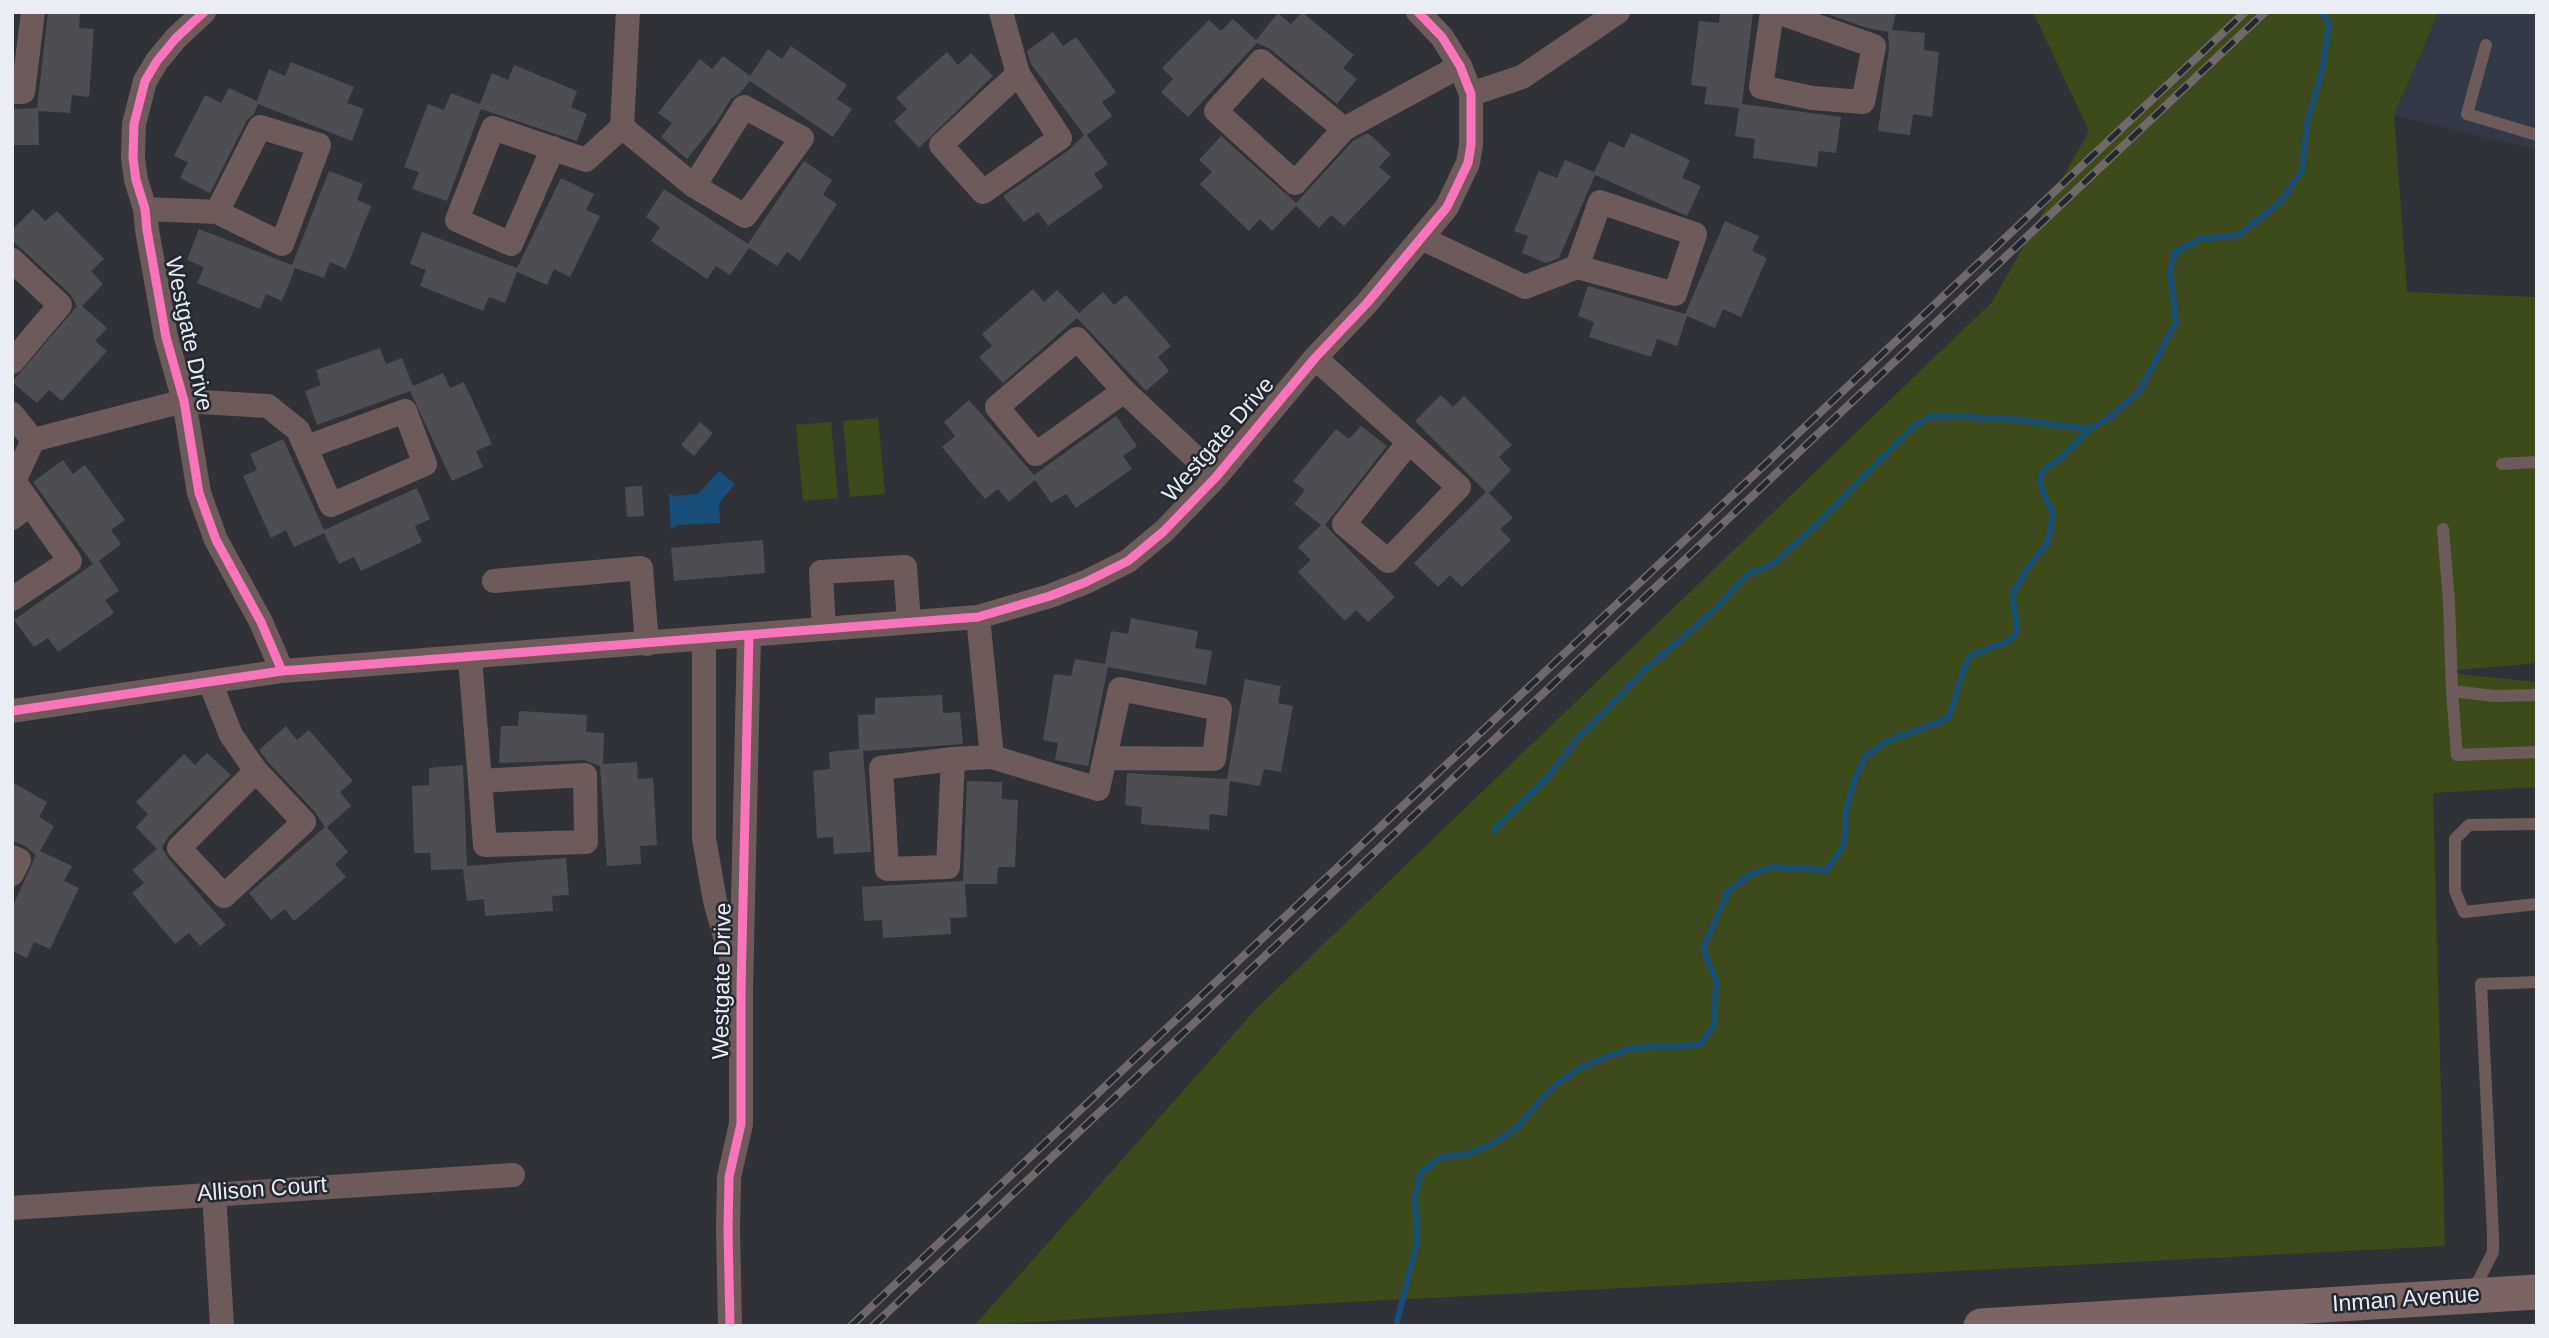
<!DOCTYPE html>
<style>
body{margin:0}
#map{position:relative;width:2549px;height:1338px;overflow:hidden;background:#303238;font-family:Helvetica,sans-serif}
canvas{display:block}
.frame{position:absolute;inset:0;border:14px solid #eaedf3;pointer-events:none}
</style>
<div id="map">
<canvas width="2549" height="1338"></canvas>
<div class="frame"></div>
</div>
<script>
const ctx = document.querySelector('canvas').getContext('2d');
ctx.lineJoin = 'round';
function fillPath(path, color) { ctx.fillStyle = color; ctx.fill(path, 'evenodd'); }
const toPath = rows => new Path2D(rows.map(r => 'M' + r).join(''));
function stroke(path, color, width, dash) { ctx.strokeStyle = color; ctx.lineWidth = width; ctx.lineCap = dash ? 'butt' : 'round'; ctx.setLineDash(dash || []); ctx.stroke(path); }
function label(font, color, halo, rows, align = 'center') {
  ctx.font = font + ' Helvetica,sans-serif'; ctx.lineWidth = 5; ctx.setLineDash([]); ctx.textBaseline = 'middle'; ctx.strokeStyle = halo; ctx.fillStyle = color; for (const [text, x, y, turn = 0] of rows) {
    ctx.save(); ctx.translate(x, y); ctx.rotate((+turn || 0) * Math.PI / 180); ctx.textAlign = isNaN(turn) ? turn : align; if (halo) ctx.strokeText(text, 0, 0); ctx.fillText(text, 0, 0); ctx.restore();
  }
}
const built = toPath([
 [2439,12,2537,12,2537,150,2394,115]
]);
const green = toPath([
 [2033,12,2439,12,2394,115,2407,292,2537,297,2537,663,2437,672,2537,682,2537,787,2433,793,2445,1246,1291,1305,974,1326,1256,1009,1992,302,2089,131],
 [878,418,885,494,850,497,843,421],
 [831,422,838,498,803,501,796,425]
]);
const water = toPath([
 [719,471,735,484,719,503,720,523,677,525,671,530,669,493,675,496,698,494]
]);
const stream = toPath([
 [1494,830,1548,777,1576,740,1647,668,1711,613,1749,573,1772,565,1816,525,1914,426,1930,417,1965,417,2009,419,2090,429],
 [1396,1326,1417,1242,1415,1196,1421,1172,1442,1157,1468,1154,1495,1142,1518,1127,1540,1100,1556,1084,1585,1065,1631,1048,1700,1045,1714,1025,1716,981,1703,948,1728,892,1749,875,1773,867,1827,870,1845,843,1846,808,1855,779,1866,756,1885,742,1949,718,1963,671,1970,655,2004,643,2017,634,2017,623,2012,596,2025,572,2048,542,2053,514,2040,483,2042,471,2062,457,2090,429,2110,417,2140,390,2176,322,2170,268,2176,252,2200,239,2239,235,2281,201,2302,171,2307,124,2323,67,2329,23,2322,12]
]);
const building = toPath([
 [48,12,80,12,79,28,94,29,89,97,72,95,70,113,38,111,39,145,12,145,12,109,37,108],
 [1302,12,1354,55,1343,68,1357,79,1337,104,1270,49,1257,43,1188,117,1161,92,1173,79,1162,68,1209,20,1221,31,1233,19,1256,40,1278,13,1291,24],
 [1720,12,1753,12,1742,104,1841,117,1836,153,1819,151,1817,167,1753,158,1755,139,1735,136,1739,108,1704,104,1707,87,1691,85,1699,21,1719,23],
 [1831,12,1896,12,1892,30,1925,33,1924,50,1939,52,1932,117,1913,114,1910,135,1878,131,1889,49,1888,32,1867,28,1830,15],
 [1053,32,1063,46,1076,37,1116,92,1102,102,1112,116,1087,135,1108,164,1094,174,1103,187,1048,226,1038,212,1024,222,1003,196,1069,150,1084,135,1031,64,1027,51],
 [791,46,847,85,837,99,852,109,833,137,750,81,740,93,731,99,716,123,687,159,661,137,672,123,658,113,700,59,712,69,723,56,750,76,768,49,782,59],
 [947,52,958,65,971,53,993,76,919,148,894,121,907,109,896,98],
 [291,62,354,87,347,103,364,109,352,141,258,104,254,114,247,120,210,193,180,178,188,162,174,156,205,95,221,103,229,88,257,101,269,69,285,76],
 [514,65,577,91,571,107,587,114,577,141,481,109,447,201,412,189,419,172,404,167,428,104,444,110,451,93,480,104,492,73,508,80],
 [1368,133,1391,154,1379,167,1391,177,1344,226,1331,215,1319,228,1296,206,1272,231,1260,219,1249,231,1200,184,1212,172,1199,160,1221,136,1296,203,1353,141],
 [1631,133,1690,160,1682,178,1701,186,1687,216,1595,175,1559,258,1546,263,1522,253,1528,236,1514,231,1539,171,1557,178,1565,160,1594,172,1609,141,1624,148],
 [804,161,832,180,823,195,837,204,800,261,787,252,777,266,749,248,730,275,716,266,707,279,651,241,660,227,646,217,664,189,748,244],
 [329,171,363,184,357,200,371,206,346,269,330,262,324,278,295,268,282,301,266,294,260,309,197,283,204,267,187,260,199,229,292,265],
 [561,178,594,194,586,210,600,216,570,277,554,269,547,285,517,272,505,303,489,297,483,311,420,286,426,270,410,264,422,232,517,268],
 [33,209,45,221,57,211,104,259,91,271,103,284,82,306,107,328,95,341,107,351,62,401,49,390,37,403,12,382,77,306,70,294,12,240,12,230],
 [1725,221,1759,236,1752,251,1767,258,1741,317,1723,309,1715,328,1687,316,1677,346,1657,339,1651,357,1589,337,1594,322,1578,316,1588,286,1685,314],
 [1033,289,1044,302,1057,290,1079,313,1103,292,1114,305,1126,295,1171,346,1158,357,1169,371,1146,391,1077,318,1003,383,979,357,992,346,982,334],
 [380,348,386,364,402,358,413,386,443,373,450,388,464,382,492,444,476,451,483,467,452,481,410,391,317,425,305,391,321,385,316,370],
 [1441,395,1453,407,1464,396,1512,445,1499,457,1511,470,1489,493,1513,518,1500,529,1511,540,1462,587,1450,575,1438,587,1414,563,1486,492,1415,421],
 [969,400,1034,475,1116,416,1137,446,1123,456,1132,469,1076,508,1066,494,1051,503,1035,480,1009,502,998,489,985,499,942,447,955,436,944,422],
 [700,422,713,433,694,456,681,445],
 [1361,426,1387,446,1325,525,1395,597,1368,622,1356,610,1345,621,1298,572,1311,560,1298,547,1321,525,1294,504,1305,490,1293,481,1336,429,1349,439],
 [283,439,324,530,417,488,430,519,415,526,422,542,361,571,354,557,339,564,324,533,294,547,286,530,271,538,243,476,257,470,250,454],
 [63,460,73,474,85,465,125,520,111,530,121,544,99,561,119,591,105,600,114,613,58,652,48,638,34,647,14,620,93,564,33,482],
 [642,486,644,516,627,517,625,487],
 [763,540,765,573,674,581,671,548],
 [1131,618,1198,631,1195,648,1212,651,1206,685,1108,667,1088,766,1055,760,1058,743,1043,740,1054,674,1071,676,1075,659,1105,664,1111,631,1128,634],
 [1245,679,1281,686,1278,703,1293,706,1281,772,1264,769,1260,786,1230,781,1227,816,1210,814,1209,830,1141,824,1142,807,1125,805,1127,773,1227,779],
 [942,695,943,713,960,712,963,744,863,751,871,852,834,854,833,837,817,838,813,771,830,769,829,752,859,749,858,715,875,714,875,698],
 [519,711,587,715,586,732,604,733,603,764,637,762,638,779,653,778,657,845,640,846,641,864,607,866,600,766,584,760,499,763,501,726,518,726],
 [286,726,297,740,309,730,353,781,340,792,351,806,327,827,348,852,335,864,346,877,294,921,285,909,271,920,249,893,325,827,315,812,268,762,259,750],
 [207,753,231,775,168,837,162,848,168,858,226,925,200,946,189,933,175,944,132,893,144,883,132,870,157,849,136,827,148,814,136,802,184,754,195,765],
 [463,765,467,866,566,858,569,895,552,896,553,911,485,916,484,899,467,901,463,869,431,870,430,853,414,853,412,786,429,785,429,768],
 [967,781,1002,782,1002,799,1018,800,1015,867,998,867,997,884,965,884,967,917,950,918,951,934,883,938,882,920,864,921,862,887,963,881],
 [12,782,47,802,39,817,54,826,40,851,72,866,64,881,79,888,50,949,34,942,27,958,12,951,12,908,36,855,25,846,12,841]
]);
const service = toPath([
 [2486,45,2467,114,2537,135],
 [2502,464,2537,462],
 [2443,529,2449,602,2452,691],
 [2537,695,2494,696,2452,691,2457,755,2537,752],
 [2537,824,2469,825,2455,839,2455,891,2464,912,2537,904],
 [2473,1291,2493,1252,2493,1235,2481,984,2537,982]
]);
const minor = toPath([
 [204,12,176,38,157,61,145,81,134,124,133,158,136,180,145,209,147,230,166,337,184,401,199,493,216,540,261,622,282,671],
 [1001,12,1018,74,1060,138,983,192,941,145,1018,74],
 [1772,12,1761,87,1812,98,1863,102,1874,46,1777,12],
 [12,92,23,92,33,12],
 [1471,94,1522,77,1618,12],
 [622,127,694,186,744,107,802,138,745,216,694,186],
 [1344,129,1295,183,1216,111,1261,61,1344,129,1460,66],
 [553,148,511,244,457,220,493,128,586,160,622,127,628,12],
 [145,209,217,212,282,244,319,145,260,127,217,212],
 [1421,238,1525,287,1577,267,1600,202,1695,234,1675,294,1577,267],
 [12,260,60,305,12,362],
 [1315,358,1409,442,1459,487,1388,561,1344,524,1409,442],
 [1124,391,1036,454,997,407,1077,339,1124,391,1216,477],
 [12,414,33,440,184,401,268,406,298,430,331,505,425,464,405,411,307,447],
 [12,518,30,504],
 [494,581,641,568,647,644],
 [12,599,70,561,14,481,33,440],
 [824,629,821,572,905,567,909,622],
 [704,640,704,838,715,901,734,968],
 [470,658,480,781,485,845,586,842,585,775,480,781],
 [210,682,231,735,256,771,304,822,224,896,179,848,256,771],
 [12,711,282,671,978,617,1050,596,1086,582,1128,561,1164,531,1216,477,1315,358,1367,303,1447,207,1468,163,1471,145,1471,94,1460,66,1442,37,1418,12],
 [992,757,1098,789,1120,689,1220,709,1214,759,1105,758],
 [953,759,948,867,887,869,881,768,953,759,992,757,978,617],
 [12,857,19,860,12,874],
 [214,1193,222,1326],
 [12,1208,513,1175],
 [730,1326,728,1230,729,1177,741,1124,741,991,749,635]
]);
const secondary = toPath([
 [1981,1326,2537,1292]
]);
const rail = toPath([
 [851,1326,2245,12],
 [873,1326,2265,12]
]);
const cycleway = toPath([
 [204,12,176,38,157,61,145,81,134,124,133,158,136,180,145,209,147,230,166,337,184,401,199,493,216,540,261,622,282,671],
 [12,711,282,671,978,617,1050,596,1086,582,1128,561,1164,531,1216,477,1315,358,1367,303,1447,207,1468,163,1471,145,1471,94,1460,66,1442,37,1418,12],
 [730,1326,728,1230,729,1177,741,1124,741,991,749,635]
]);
const streetNames = [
 ["Westgate Drive",188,334,78],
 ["Westgate Drive",1219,440,-49],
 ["Westgate Drive",723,981,-89],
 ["Allison Court",262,1190,-4],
 ["Inman Avenue",2406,1300,-4]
];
fillPath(built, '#333947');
fillPath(green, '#3d4b1a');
fillPath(water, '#174f7a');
stroke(stream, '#174f7a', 6);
fillPath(building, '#4e4e52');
stroke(service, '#6d5b5b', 12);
stroke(minor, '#6d5b5b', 24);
stroke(secondary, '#7a6464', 35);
stroke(rail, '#71686a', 8);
stroke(rail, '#232730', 5, [16]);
stroke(cycleway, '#fb73b8', 9);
label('23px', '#eaedf3', '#232730', streetNames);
</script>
